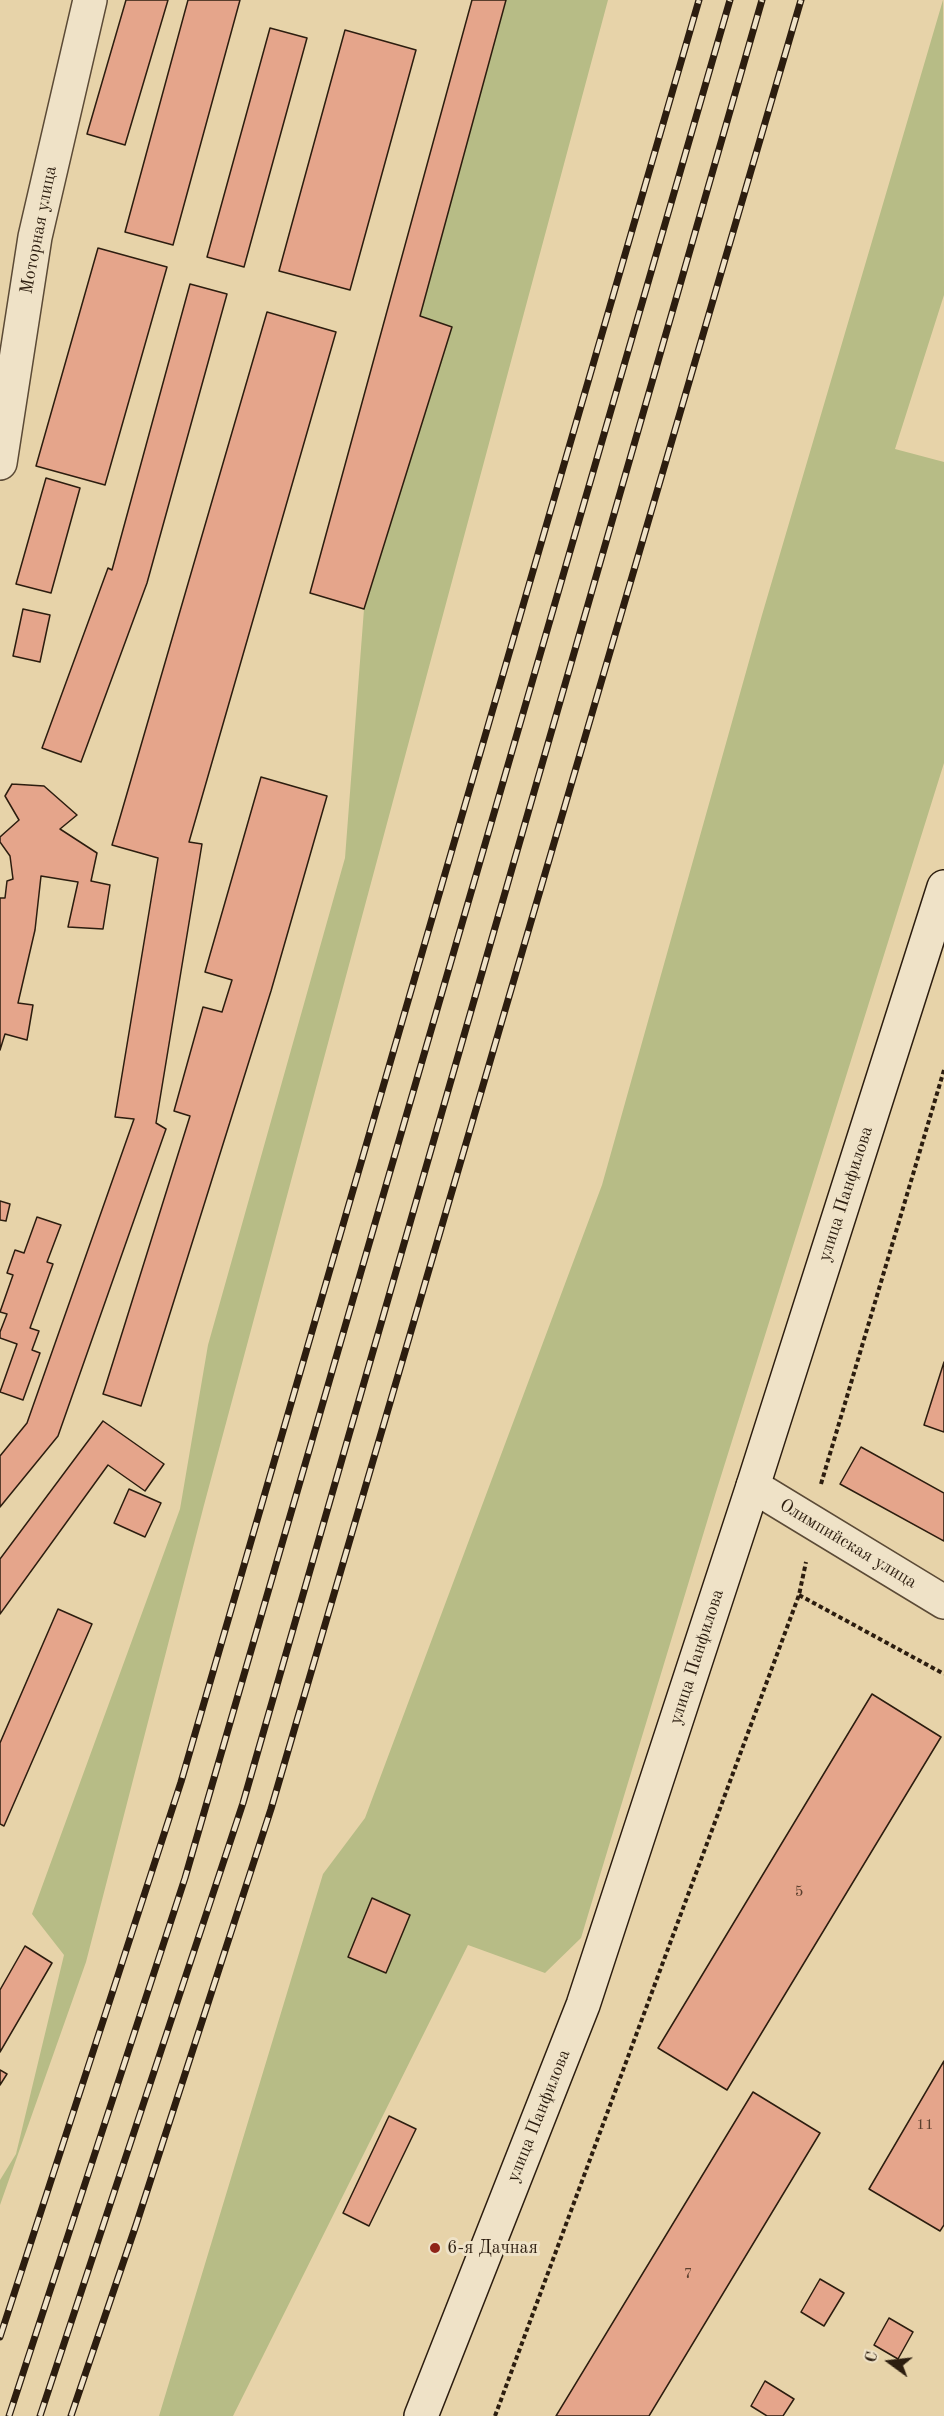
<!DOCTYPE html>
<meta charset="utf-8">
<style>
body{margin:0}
#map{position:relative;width:944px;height:2416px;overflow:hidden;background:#e7d3a9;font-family:"Old Standard TT",serif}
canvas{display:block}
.north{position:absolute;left:860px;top:2332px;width:60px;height:60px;-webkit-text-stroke:4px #efe2c7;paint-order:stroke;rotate:285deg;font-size:16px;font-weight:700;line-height:24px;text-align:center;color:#2c1d0f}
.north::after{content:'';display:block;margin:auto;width:21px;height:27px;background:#2c1d0f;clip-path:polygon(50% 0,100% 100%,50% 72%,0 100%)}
</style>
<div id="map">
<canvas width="944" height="2416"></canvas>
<div class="north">С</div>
</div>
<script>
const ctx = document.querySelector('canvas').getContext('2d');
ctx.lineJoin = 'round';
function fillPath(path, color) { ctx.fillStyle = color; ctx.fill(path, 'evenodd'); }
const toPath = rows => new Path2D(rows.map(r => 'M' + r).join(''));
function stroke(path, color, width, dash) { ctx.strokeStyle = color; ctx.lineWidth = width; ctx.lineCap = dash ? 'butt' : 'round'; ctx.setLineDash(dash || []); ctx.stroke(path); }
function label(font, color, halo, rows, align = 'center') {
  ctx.font = font + ' "Old Standard TT",serif'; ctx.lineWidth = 6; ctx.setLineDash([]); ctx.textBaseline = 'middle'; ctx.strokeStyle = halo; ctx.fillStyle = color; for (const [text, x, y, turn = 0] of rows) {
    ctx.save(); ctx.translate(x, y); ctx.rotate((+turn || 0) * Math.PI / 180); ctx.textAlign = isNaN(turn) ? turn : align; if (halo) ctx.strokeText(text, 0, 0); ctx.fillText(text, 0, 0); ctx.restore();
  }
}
const green = toPath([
 [506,0,608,0,204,1505,86,1962,0,2205,0,2180,16,2154,64,1955,32,1914,180,1509,208,1345,345,858,364,609,452,327,420,316],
 [943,0,944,295,895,449,944,462,944,763,716,1492,581,1938,545,1973,468,1945,233,2416,159,2416,323,1874,365,1818,602,1185,762,615]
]);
const building = toPath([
 [126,0,168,0,125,145,87,134,126,0],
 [188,0,240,0,173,245,125,232,188,0],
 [472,0,506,0,420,316,452,327,364,609,310,593,472,0],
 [270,28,307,38,244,267,207,257,270,28],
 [345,30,416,50,350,290,279,271,345,30],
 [98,248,167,267,105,485,36,466,98,248],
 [190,284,227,294,147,583,81,762,42,748,108,568,112,570,190,284],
 [267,312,336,332,189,842,202,844,156,1123,166,1129,58,1436,0,1507,0,1456,27,1423,134,1119,115,1117,158,858,112,845,267,312],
 [46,478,80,488,51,593,16,584,46,478],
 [23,609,50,615,40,662,13,656,23,609],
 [261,777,327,796,271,991,141,1406,103,1394,190,1116,174,1111,203,1007,222,1012,232,980,205,972,261,777],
 [12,784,44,786,77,815,60,829,97,853,91,881,110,885,103,929,68,927,78,882,41,876,35,930,18,1003,33,1005,27,1040,5,1034,0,1050,0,898,5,898,7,881,13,879,10,856,0,842,0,837,19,820,5,796,12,784],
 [0,1201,10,1204,6,1221,0,1220,0,1201],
 [37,1217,61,1225,47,1262,53,1264,30,1328,39,1331,32,1350,40,1353,23,1400,0,1392,17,1344,0,1338,0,1332,7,1314,0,1312,13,1275,7,1273,15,1250,24,1253,37,1217],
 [944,1362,944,1432,924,1425,944,1362],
 [103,1421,164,1464,145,1491,108,1465,0,1614,0,1559,103,1421],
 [861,1447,944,1493,944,1541,840,1484,861,1447],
 [129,1489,161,1503,145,1537,114,1523,129,1489],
 [58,1609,92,1624,4,1826,0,1824,0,1743,58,1609],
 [872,1694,941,1737,727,2090,658,2048,872,1694],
 [372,1898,410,1915,386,1973,348,1957,372,1898],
 [25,1946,52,1963,0,2052,0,1990,25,1946],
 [944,2061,944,2225,940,2231,869,2189,944,2061],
 [0,2070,7,2074,0,2085,0,2070],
 [753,2092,820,2133,649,2416,556,2416,753,2092],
 [389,2116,416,2129,369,2226,343,2213,389,2116],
 [820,2279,844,2293,824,2326,801,2312,820,2279],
 [889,2318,913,2332,898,2359,874,2345,889,2318],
 [765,2381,794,2399,783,2416,767,2416,751,2406,765,2381]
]);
const path = toPath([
 [821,1484,944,1070],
 [799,1595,944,1674],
 [495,2416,799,1595,806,1562]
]);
const street = toPath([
 [0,463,35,237,90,0],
 [753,1486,944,1602]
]);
const secondary = toPath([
 [421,2416,583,2005,753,1486,944,887]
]);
const rail = toPath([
 [0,2337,181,1782,699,0],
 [9,2416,185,1878,730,0],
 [40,2416,243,1803,762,0],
 [71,2416,136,2225,271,1809,801,0]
]);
const markers = [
 [435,2248,6,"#8f2418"]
];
const numberNames = [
 ["5",799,1892],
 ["11",925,2125],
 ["7",688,2274]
];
const streetNames = [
 ["Моторная улица",39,230,-79],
 ["улица Панфилова",846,1194,-72],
 ["Олимпийская улица",848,1544,31],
 ["улица Панфилова",697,1657,-72],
 ["улица Панфилова",539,2116,-68]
];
const poiNames = [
 ["6-я Дачная",447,2248]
];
fillPath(green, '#b7bc86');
fillPath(building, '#e5a58b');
stroke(building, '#2c1d0f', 1.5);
stroke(street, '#5b4a36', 36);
stroke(secondary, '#2c1d0f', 36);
stroke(path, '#2c1d0f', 4, [4.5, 3]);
stroke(street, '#efe2c7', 33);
stroke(secondary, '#efe2c7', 33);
stroke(rail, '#2c1d0f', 7);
stroke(rail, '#efe2c7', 4.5, [14]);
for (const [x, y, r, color] of markers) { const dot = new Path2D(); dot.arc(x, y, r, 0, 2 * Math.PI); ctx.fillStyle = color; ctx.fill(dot); stroke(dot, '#efe2c7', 2); }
label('15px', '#5a3f2e', null, numberNames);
label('18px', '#2c1d0f', '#efe2c7', streetNames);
label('18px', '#2c1d0f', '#efe2c7', poiNames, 'left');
</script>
